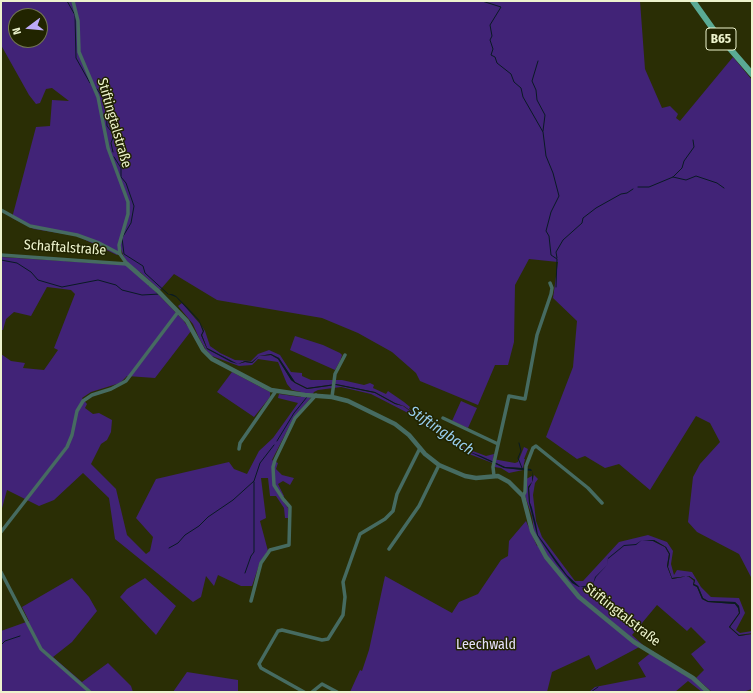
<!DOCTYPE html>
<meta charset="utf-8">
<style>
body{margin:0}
#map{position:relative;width:753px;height:693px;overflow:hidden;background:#2a2e05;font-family:"Fira Sans Condensed",sans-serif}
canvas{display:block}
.frame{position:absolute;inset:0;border:2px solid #edf3cd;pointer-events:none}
.north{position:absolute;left:8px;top:8px;width:40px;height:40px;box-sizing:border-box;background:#212400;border:1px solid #737752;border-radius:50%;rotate:254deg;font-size:11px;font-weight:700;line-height:16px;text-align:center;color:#edf3cd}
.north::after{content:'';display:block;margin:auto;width:14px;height:18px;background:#bcaaf6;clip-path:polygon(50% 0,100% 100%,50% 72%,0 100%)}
</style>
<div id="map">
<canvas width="753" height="693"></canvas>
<div class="frame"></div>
<div class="north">N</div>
</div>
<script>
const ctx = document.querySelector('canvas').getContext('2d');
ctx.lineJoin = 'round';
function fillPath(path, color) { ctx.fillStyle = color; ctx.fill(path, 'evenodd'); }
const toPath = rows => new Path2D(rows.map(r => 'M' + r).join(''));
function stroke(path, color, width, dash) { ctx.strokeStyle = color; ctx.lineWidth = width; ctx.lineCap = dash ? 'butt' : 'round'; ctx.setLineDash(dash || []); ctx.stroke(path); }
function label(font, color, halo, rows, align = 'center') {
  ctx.font = font + ' "Fira Sans Condensed",sans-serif'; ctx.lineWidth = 3; ctx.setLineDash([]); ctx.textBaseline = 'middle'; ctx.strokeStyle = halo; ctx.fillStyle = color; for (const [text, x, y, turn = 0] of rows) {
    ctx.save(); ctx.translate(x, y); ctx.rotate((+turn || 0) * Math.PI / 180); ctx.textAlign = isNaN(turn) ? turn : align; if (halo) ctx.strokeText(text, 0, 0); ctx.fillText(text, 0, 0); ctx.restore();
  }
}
const green = toPath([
 [1,1,640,1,645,69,662,108,670,106,678,114,676,118,680,121,733,57,752,80,752,579,739,554,697,532,688,522,693,477,700,464,720,442,710,423,696,416,650,490,619,464,605,468,585,456,577,459,546,437,573,367,577,321,553,298,558,262,529,259,515,285,514,342,508,365,495,365,478,405,420,381,416,373,392,352,358,333,322,318,217,300,174,274,160,290,140,272,137,272,148,283,148,286,150,286,183,320,191,331,155,378,127,376,120,383,91,392,82,398,87,404,85,408,93,414,99,413,112,420,111,432,107,440,101,444,91,464,116,489,127,535,146,554,150,551,153,537,136,518,156,479,229,462,234,469,247,474,259,451,273,438,298,403,278,398,279,394,301,397,301,392,292,390,287,384,278,362,258,359,252,365,239,366,212,356,206,350,199,338,193,324,178,306,182,303,200,324,203,332,201,335,207,349,238,364,245,362,252,363,259,356,271,355,278,359,291,380,295,383,307,389,336,385,375,393,395,404,403,406,465,450,481,456,465,450,404,406,395,403,375,392,336,384,307,388,295,382,279,358,271,354,259,356,252,362,245,361,238,364,232,361,207,348,202,335,204,331,201,325,205,331,210,346,220,353,235,360,251,361,258,354,269,350,280,355,291,372,302,373,302,376,311,380,342,380,364,385,370,383,374,385,373,388,386,394,388,391,404,402,410,407,409,409,465,448,486,456,494,454,493,459,515,463,518,462,524,447,528,449,524,459,525,459,523,468,505,467,485,458,504,468,523,470,509,473,501,468,494,467,495,464,464,452,408,413,371,394,341,387,318,390,314,392,309,400,294,417,272,460,278,463,276,469,282,475,294,478,290,485,283,481,278,484,284,496,281,499,288,508,288,518,285,518,284,508,276,496,270,496,268,478,261,478,266,518,260,521,268,551,260,562,252,586,241,586,218,575,214,586,206,576,201,597,193,602,115,539,109,498,83,473,54,500,39,506,7,490,1,512,1,354,11,361,25,363,23,368,44,370,58,350,54,348,75,294,71,290,47,287,31,316,14,312,6,319,3,330,1,330,1,257,127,265,121,249,117,255,77,236,34,229,12,218,36,127,50,126,52,100,69,101,52,88,46,89,40,103,36,104,29,95,1,45],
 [16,16,40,16,40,40,16,40],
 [295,336,323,345,340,353,342,355,340,361,335,370,290,350],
 [232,372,270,392,270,397,254,417,217,392],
 [461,401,477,408,468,428,452,421],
 [534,475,538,479,535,483,533,495,536,521,542,537,575,581,583,581,619,542,648,535,667,542,673,551,671,564,674,575,677,570,692,572,701,587,711,597,739,598,745,613,736,630,740,633,752,631,752,633,739,635,730,627,740,613,739,606,735,602,708,601,703,598,698,586,694,584,695,580,689,576,672,578,668,567,670,554,666,547,654,540,647,540,653,541,665,547,669,554,667,566,672,579,688,576,694,581,693,585,697,587,702,599,708,602,735,604,738,608,739,613,729,627,739,636,752,634,752,689,743,692,712,692,696,678,704,670,691,654,706,642,691,627,687,631,657,605,632,635,643,645,596,670,589,655,552,672,547,692,350,692,360,670,362,671,369,650,385,576,452,613,459,602,478,594,501,560,508,556,509,541,526,521,537,546,541,545,534,531,532,516,525,496,526,479,532,476,532,482,528,487,529,503,532,508,530,503,529,488,532,482],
 [72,578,89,597,97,611,72,642,53,657,82,682,108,663,131,686,133,692,1,692,1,631,29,621,22,607],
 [145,578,176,606,156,635,120,597,127,589],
 [653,651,671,667,693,678,708,692,702,692,688,681,675,692,589,692,595,687,646,677,638,663],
 [187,672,238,680,238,692,173,692]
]);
const water = toPath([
 [168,294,172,294,176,296,187,307,199,320,204,331,202,335,207,348,232,361,238,364,245,361,252,362,259,356,271,354,279,358,295,382,307,388,336,384,375,392,395,403,403,406,457,442,465,450,481,456,505,467,521,468,531,469,532,471,533,478,532,482,529,488,530,503,532,508,536,524,538,535,567,575,580,587,593,584,595,577,607,565,608,558,624,545,636,544,642,540,654,540,666,547,670,554,668,567,672,578,689,576,695,580,694,584,698,586,703,598,708,601,735,602,739,606,740,613,730,627,739,635,752,634,739,636,729,627,739,613,738,608,735,604,708,602,702,599,697,587,693,585,694,580,688,576,672,579,667,566,669,554,665,547,653,541,642,540,636,545,624,546,608,559,607,565,596,577,593,584,586,587,579,587,577,586,572,583,556,563,537,535,529,503,528,487,532,482,532,471,504,468,465,450,403,406,395,404,375,393,336,385,307,389,295,383,291,380,278,359,271,355,259,356,252,363,245,362,238,364,231,362,207,349,201,335,203,331,199,321,176,297]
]);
const stream = toPath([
 [67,1,75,15,76,58,90,83],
 [482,1,501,7,490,25,492,36,490,40,493,49,491,55,495,57,497,63,511,74,514,82,521,88,523,97,543,132,546,156,553,173,559,196,551,212,546,231,549,236,551,255,557,259,556,287],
 [538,61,532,81,536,90,537,100,545,115,543,131],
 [97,89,106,102,107,126,114,135,111,143,113,152],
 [114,157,121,168,121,177,126,183,134,206,131,223,122,238,124,254,143,266,145,273,168,294],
 [673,177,686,180,696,176,717,183,724,188],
 [638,187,649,187,673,177,682,168,684,161,694,147,693,140],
 [557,258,556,252,563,240,582,223,583,218,596,208,621,194,627,193,633,189],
 [1,260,17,263,31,272,38,280,62,287,98,280,116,285,122,290,142,295,160,294],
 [277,441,294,413,307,397],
 [519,443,521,451,518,458,522,468],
 [169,548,178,543,185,535,199,526,208,517,233,500,254,481,260,463,274,445],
 [245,573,251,556,254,552,254,482],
 [1,645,5,641,20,636],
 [591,692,598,687]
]);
const minor = toPath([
 [73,1,78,21,79,52,98,97,108,148,128,202,128,214,119,245,120,254,127,264],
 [1,210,30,226,77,235,99,243,120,254],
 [1,255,127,264],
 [332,397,335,374,345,355],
 [443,418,498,444],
 [239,449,240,443,276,391],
 [494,476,493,467,509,396,525,399,537,335,551,294,552,288,550,283],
 [523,496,525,492,526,466,533,448,536,446,588,488,602,503],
 [1,532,67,447,72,435,77,411,83,401,92,395,111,389,126,381,178,312],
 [389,549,419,506,439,465],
 [1,572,41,649,90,692],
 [251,601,261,563,268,553,270,550,289,545,290,507,283,499,274,485,273,467,275,460,295,418,316,395],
 [304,692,261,668,259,664,278,631,282,630,322,640,328,639,343,615,345,597,343,582,360,534,385,519,393,511,397,494,420,448],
 [312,692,322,684,337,692]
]);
const tertiary = toPath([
 [127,264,158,291,187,321,203,350,212,359,271,390,305,395,332,397,348,401,395,424,409,435,425,454,439,465,465,476,476,478,498,476,509,482,523,496,532,531,546,557,579,597,634,642,693,678,708,692]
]);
const primary = toPath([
 [693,1,713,29,752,74]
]);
const shields = [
 [721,39,30]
];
const shieldNames = [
 ["B65",721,39]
];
const streetNames = [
 ["Stiftingtalstraße",114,123,74],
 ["Schaftalstraße",65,248,4],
 ["Stiftingtalstraße",622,615,38]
];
const parkNames = [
 ["Leechwald",486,645]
];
const waterNames = [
 ["Stiftingbach",441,431,34]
];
fillPath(green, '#412377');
fillPath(water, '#091a24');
stroke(stream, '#091a24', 1);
stroke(minor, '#466b61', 3.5);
stroke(tertiary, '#466b61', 4.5);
stroke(primary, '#5aaa95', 6);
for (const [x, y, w] of shields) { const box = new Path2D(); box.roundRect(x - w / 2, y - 11, w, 22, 3); ctx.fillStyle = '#212400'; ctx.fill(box); stroke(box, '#edf3cd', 1); }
label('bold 13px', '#edf3cd', null, shieldNames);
label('14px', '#edf3cd', '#212400', streetNames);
label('14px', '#e5dffa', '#212400', parkNames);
label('italic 15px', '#98ceee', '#212400', waterNames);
</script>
